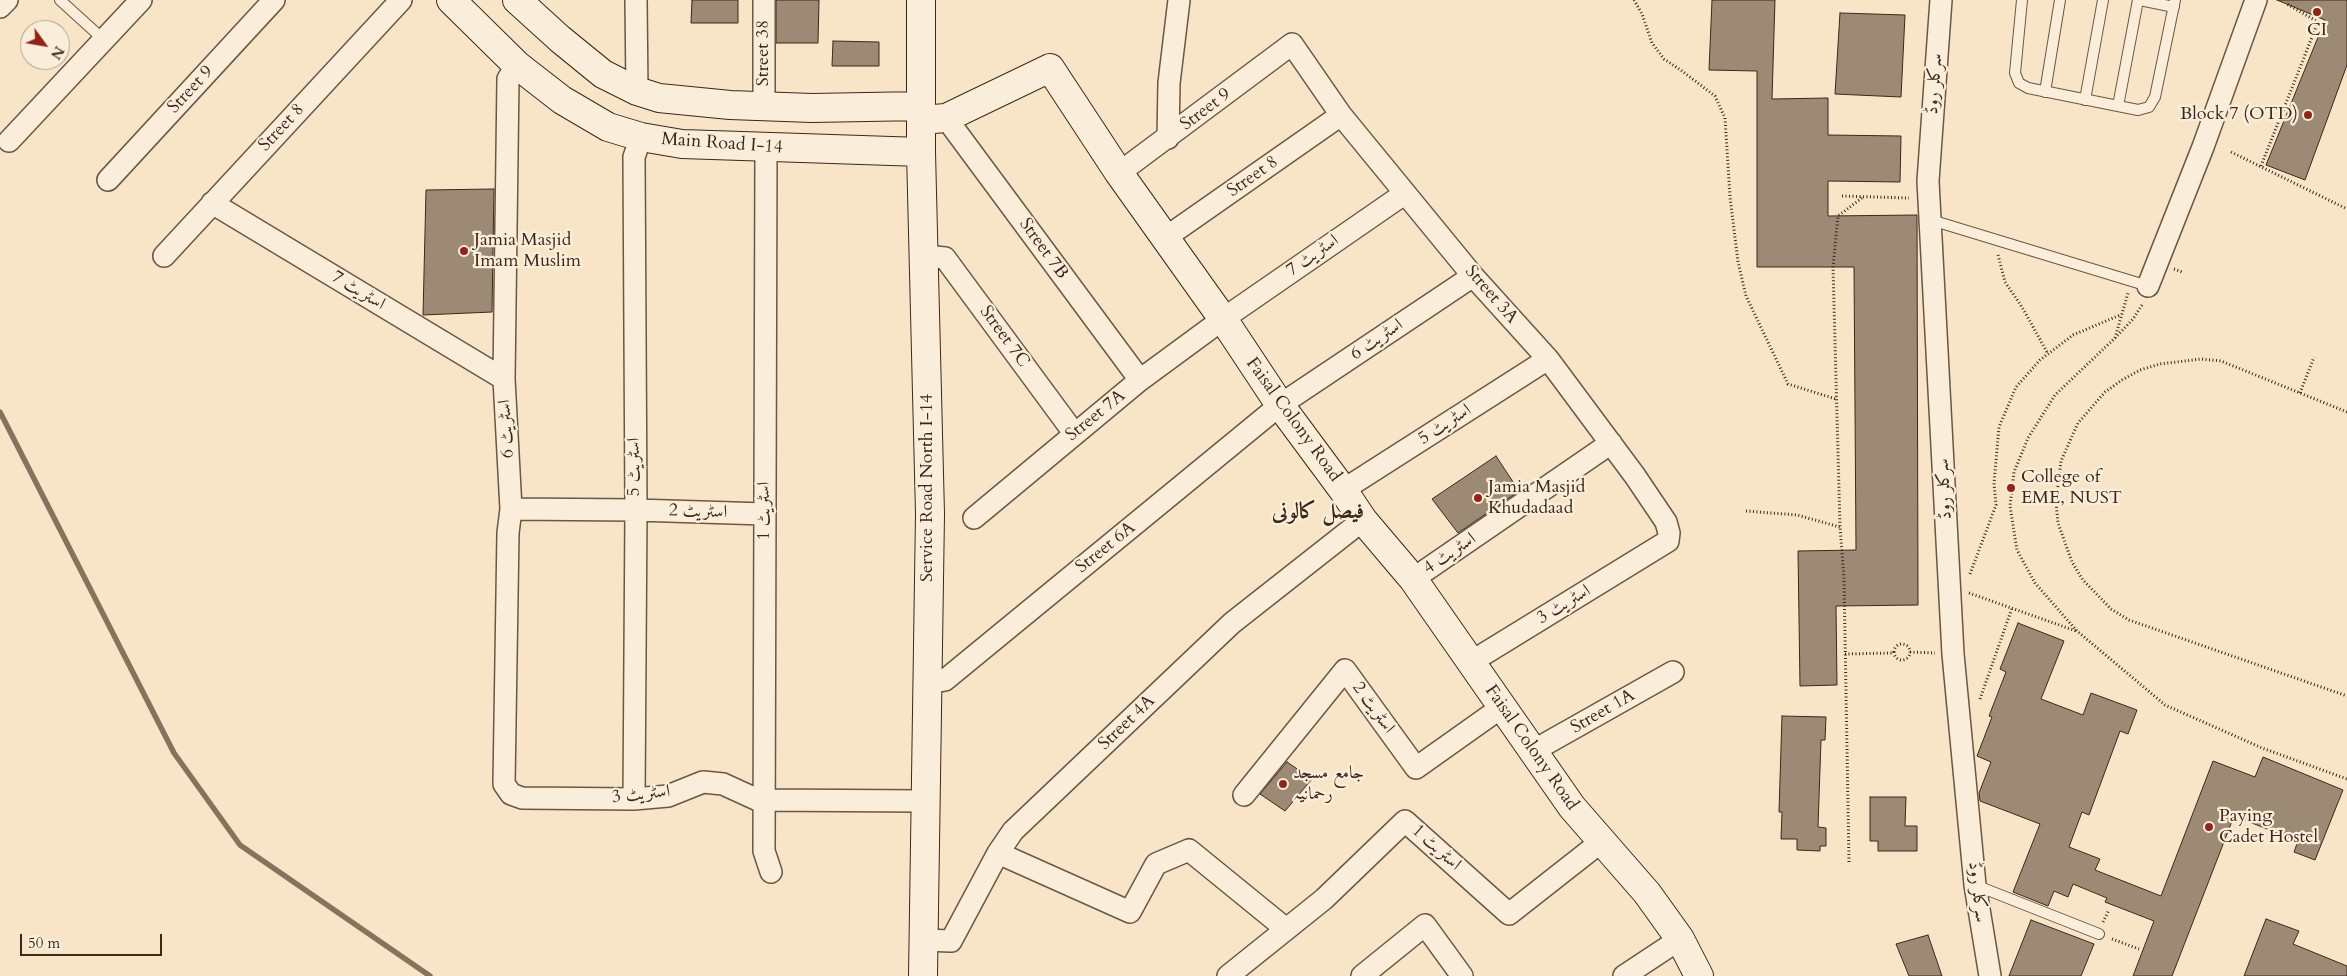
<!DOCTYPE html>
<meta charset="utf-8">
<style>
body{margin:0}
#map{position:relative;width:2347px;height:976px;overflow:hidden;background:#f8e5c7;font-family:Cardo,serif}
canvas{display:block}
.north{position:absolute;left:20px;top:20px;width:50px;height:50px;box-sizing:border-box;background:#faeedb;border:1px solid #ae9f8e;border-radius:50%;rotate:122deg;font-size:14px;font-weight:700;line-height:20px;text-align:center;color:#3b281a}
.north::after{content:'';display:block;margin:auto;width:18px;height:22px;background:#8f2418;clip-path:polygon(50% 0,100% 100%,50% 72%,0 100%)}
.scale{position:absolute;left:20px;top:934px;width:142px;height:22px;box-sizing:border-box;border:2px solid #3b281a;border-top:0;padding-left:6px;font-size:15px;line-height:18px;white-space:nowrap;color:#3b281a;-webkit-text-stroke:4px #faeedb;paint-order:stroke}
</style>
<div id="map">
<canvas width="2347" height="976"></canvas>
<div class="north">N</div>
<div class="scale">50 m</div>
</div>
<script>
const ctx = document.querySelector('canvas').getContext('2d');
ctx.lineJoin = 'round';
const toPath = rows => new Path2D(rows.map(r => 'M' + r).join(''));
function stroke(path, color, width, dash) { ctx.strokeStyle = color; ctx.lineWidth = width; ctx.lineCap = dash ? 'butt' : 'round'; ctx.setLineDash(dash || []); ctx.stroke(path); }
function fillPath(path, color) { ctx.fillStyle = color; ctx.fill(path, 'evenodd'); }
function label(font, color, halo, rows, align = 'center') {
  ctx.font = font + ' Cardo,Amiri,serif'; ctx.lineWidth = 4.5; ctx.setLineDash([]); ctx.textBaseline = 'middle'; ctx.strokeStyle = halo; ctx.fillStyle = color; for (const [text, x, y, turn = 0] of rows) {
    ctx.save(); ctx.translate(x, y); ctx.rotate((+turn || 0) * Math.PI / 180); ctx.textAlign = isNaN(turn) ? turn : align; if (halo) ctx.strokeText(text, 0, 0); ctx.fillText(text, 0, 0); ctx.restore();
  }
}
const stream = toPath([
 [0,412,174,753,240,845,430,976]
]);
const building = toPath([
 [692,0,738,0,738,23,691,23,692,0],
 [776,0,819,0,818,43,776,43,776,0],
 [1712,0,1775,0,1772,99,1828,98,1828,135,1901,136,1900,182,1828,181,1828,216,1917,215,1918,605,1836,606,1837,685,1800,686,1798,551,1856,550,1854,267,1757,267,1757,71,1709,70,1712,0],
 [2277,0,2347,0,2347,65,2305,180,2266,165,2325,20,2277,0],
 [1840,13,1905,15,1901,97,1835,94,1840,13],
 [833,41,879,42,879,66,832,66,833,41],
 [494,189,492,312,423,315,426,190,494,189],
 [1496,456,1519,491,1458,533,1432,499,1496,456],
 [2018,623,2064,641,2041,699,2083,715,2091,693,2137,710,2128,734,2120,731,2089,815,2082,812,2069,847,2100,859,2095,870,2161,896,2213,761,2255,777,2263,757,2343,790,2315,860,2294,852,2298,841,2234,816,2172,976,2133,976,2154,921,2105,902,2107,898,2073,884,2068,897,2054,891,2048,906,2013,892,2040,824,1980,801,1979,793,1991,762,1977,756,1992,717,1989,716,2006,672,2000,669,2018,623],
 [1782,716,1826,717,1825,740,1821,740,1818,827,1826,828,1826,846,1820,846,1820,851,1797,850,1797,839,1781,839,1782,812,1779,812,1782,716],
 [1287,762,1312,779,1285,811,1260,794,1287,762],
 [1870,797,1906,797,1905,826,1917,826,1917,851,1878,851,1878,841,1870,841,1870,797],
 [2266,919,2299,931,2293,944,2347,966,2347,976,2244,976,2266,919],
 [2031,920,2094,944,2081,976,2009,976,2031,920],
 [1928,935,1942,976,1909,976,1896,944,1928,935]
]);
const path = toPath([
 [1634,0,1642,14,1652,43,1664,59,1682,71,1715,96,1725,118,1730,197,1738,262,1746,296,1788,384,1836,399],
 [2231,152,2347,209],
 [2261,166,2318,22,2287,4],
 [1842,196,1909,198],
 [1998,255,2005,282,2022,307,2048,354],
 [2174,269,2182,272],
 [2142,305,2133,319,2115,338,2055,395,2028,438,2014,472,2010,506,2017,550,2035,583,2077,631,2165,705,2262,748,2347,779],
 [2115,338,2128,293],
 [2300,393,2314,357],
 [2347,412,2221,361,2201,359,2160,364,2140,370,2122,380,2105,392,2078,423,2061,461,2056,502,2058,523,2072,562,2083,580,2111,609,2129,620,2347,696],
 [1746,511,1797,515,1840,527],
 [1970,574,1996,505,1994,483,1999,427,2016,387,2040,360,2073,335,2120,315],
 [1969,593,2076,631],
 '1894 652a8 8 0 1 1 16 0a8 8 0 1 1-16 0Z',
 [1910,652,1935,653],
 [1845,654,1893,653],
 [1980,699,2012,608],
 [1849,862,1844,578,1840,527,1833,267,1838,216,1863,197],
 [2103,922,2109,910],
 [2112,939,2139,949]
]);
const lane = toPath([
 [60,0,104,40],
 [2022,0,2015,73,2019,83,2028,88,2138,110,2149,107,2155,97,2175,0],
 [2140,0,2174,7],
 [2045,92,2060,0],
 [2085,100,2103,0],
 [2118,106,2138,0],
 [1931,220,2148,286],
 [1975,885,2099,934]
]);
const street = toPath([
 [636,0,637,91],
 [764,0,764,106],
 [1941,0,1928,181,1953,654,1975,885,1990,976],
 [0,7,7,0],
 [517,65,508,79,504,379,511,509,508,533,504,784,511,794,522,798,634,799,668,796,703,782,723,784,758,800,926,801],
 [946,118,1140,380],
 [1168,138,1169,83,1179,0],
 [9,141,141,0],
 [766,148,764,851,771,872],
 [1119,173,1292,44,1341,115,1473,276,1548,359,1635,476,1666,522,1669,533,1668,541,1471,662],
 [108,180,274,0],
 [212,203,504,379],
 [1165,238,1341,115],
 [164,256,401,0],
 [925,256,945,258,1074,433],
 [2148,286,2203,147,2256,0],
 [1343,490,1548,359],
 [511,509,636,510,765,514],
 [974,518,1140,380,1223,319,1404,194],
 [1413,579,1611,443],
 [928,683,945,680,1280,405,1473,276],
 [1533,751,1673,672],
 [1244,795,1345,670,1416,768,1502,707],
 [634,799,636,510,634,157,641,137],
 [998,853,1130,912,1156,864,1189,850,1286,929],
 [924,940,951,941,998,853,1013,831,1232,623,1363,520],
 [1228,976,1324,899,1405,821,1509,914,1602,841],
 [1362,976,1425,925,1462,976],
 [1624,976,1680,939]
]);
const secondary = toPath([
 [451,0,517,65,562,100,608,127,641,137,682,144,921,152],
 [517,0,560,39,603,74,637,91,659,98,730,105,812,108,921,106],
 [921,0,921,152,930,514,923,976],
 [921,120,946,118,1050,68,1119,173,1223,319,1280,405,1343,490,1363,520,1413,579,1572,807,1647,893,1680,939,1699,976]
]);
const markers = [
 [2317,12,5,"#8f2418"],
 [2308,115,5,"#8f2418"],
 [464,251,5,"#8f2418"],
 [2011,488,5,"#8f2418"],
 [1478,498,5,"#8f2418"],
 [1283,784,5,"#8f2418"],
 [2209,827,5,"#8f2418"]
];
const poiNames = [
 ["CI",2317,31,"center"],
 ["Block 7 (OTD)",2298,115,"right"],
 ["Jamia Masjid",474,241],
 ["Imam Muslim",474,262],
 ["College of",2021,478],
 ["EME, NUST",2021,499],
 ["Jamia Masjid",1488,488],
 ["Khudadaad",1488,509],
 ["جامع مسجد",1293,774],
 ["رحمانیہ",1293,795],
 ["Paying",2219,817],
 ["Cadet Hostel",2219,838]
];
const streetNames = [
 ["Street 38",764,53,-90],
 ["سرکلر روڈ",1935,84,-86],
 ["Street 9",191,90,-47],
 ["Street 9",1206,110,-37],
 ["Street 8",282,128,-47],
 ["Main Road I-14",722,144,4],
 ["Street 8",1253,177,-35],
 ["Street 7B",1043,249,54],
 ["اسٹریٹ 7",1313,256,-35],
 ["اسٹریٹ 7",358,291,31],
 ["Street 3A",1491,295,49],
 ["Street 7C",1004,337,54],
 ["اسٹریٹ 6",1377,340,-34],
 ["Street 7A",1096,416,-39],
 ["Faisal Colony Road",1293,420,54],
 ["اسٹریٹ 5",1445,425,-33],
 ["اسٹریٹ 6",507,429,-93],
 ["اسٹریٹ 5",635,467,-90],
 ["Service Road North I-14",928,488,-90],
 ["سرکلر روڈ",1945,489,-93],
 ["اسٹریٹ 1",765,511,-90],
 ["اسٹریٹ 2",698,512,2],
 ["Street 6A",1106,548,-39],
 ["اسٹریٹ 4",1450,554,-34],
 ["اسٹریٹ 3",1564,605,-31],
 ["اسٹریٹ 2",1373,708,54],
 ["Street 1A",1603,712,-30],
 ["Street 4A",1127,723,-44],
 ["Faisal Colony Road",1531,748,55],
 ["اسٹریٹ 3",641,795,-6],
 ["اسٹریٹ 1",1436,848,42],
 ["سرکلر روڈ",1977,892,83]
];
const districtNames = [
 ["فیصل کالونی",1318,513]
];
stroke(stream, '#86735e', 5.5);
fillPath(building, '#9d8a74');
stroke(building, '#3b281a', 1);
stroke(lane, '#6a5745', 12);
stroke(street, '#6a5745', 24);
stroke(secondary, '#3b281a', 30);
stroke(path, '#3b281a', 3, [1, 2.5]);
stroke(lane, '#faeedb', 10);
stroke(street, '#faeedb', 21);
stroke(secondary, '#faeedb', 28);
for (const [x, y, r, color] of markers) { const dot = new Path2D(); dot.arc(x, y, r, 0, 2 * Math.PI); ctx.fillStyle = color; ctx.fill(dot); stroke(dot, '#faeedb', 2); }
label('18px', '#3b281a', '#faeedb', poiNames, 'left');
label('18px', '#3b281a', '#faeedb', streetNames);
label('bold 22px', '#3b281a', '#faeedb', districtNames);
</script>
